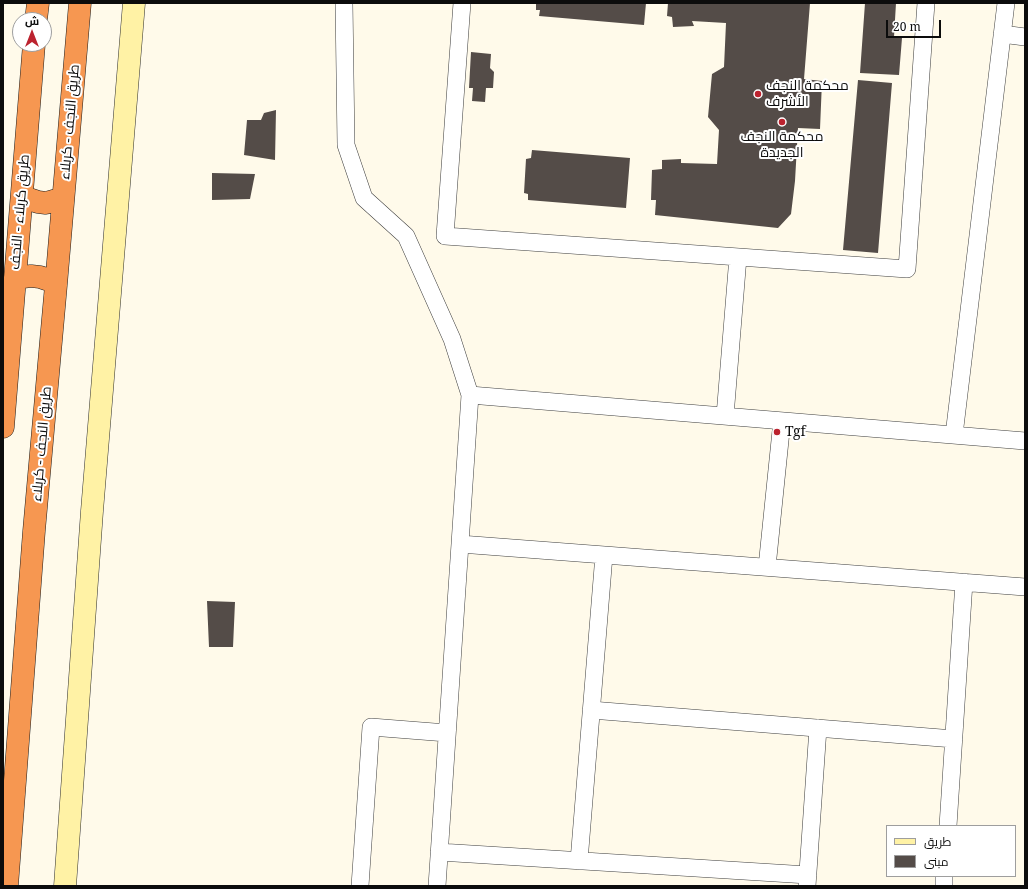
<!DOCTYPE html>
<meta charset="utf-8">
<style>
body{margin:0}
#map{position:relative;width:1028px;height:889px;overflow:hidden;background:#fffaea;font-family:"Noto Serif",Cairo,serif}
canvas{display:block}
.frame{position:absolute;inset:0;border:4px solid #0c0c0c;pointer-events:none}
.legend{position:absolute;left:886px;top:825px;width:130px;height:52px;box-sizing:border-box;background:#fff;border:1px solid #9e9e9e;margin:0;padding:5px 7px;list-style:none;font-size:12px;color:#0c0c0c}
.legend li{display:flex;align-items:center;gap:8px;height:20px}
.legend b{width:20px;border:1px solid #9e9e9e}
.north{position:absolute;left:12px;top:12px;width:40px;height:40px;box-sizing:border-box;background:#fff;border:1px solid #9e9e9e;border-radius:50%;rotate:0deg;font-size:11px;font-weight:700;line-height:16px;text-align:center;color:#0c0c0c}
.north::after{content:'';display:block;margin:auto;width:14px;height:18px;background:#bc232f;clip-path:polygon(50% 0,100% 100%,50% 72%,0 100%)}
.scale{position:absolute;left:886px;top:20px;width:55px;height:18px;box-sizing:border-box;border:2px solid #0c0c0c;border-top:0;padding-left:5px;font-size:12px;line-height:14px;white-space:nowrap;color:#0c0c0c;-webkit-text-stroke:3px #fff;paint-order:stroke}
</style>
<div id="map">
<canvas width="1028" height="889"></canvas>
<div class="frame"></div>
<ul class="legend">
<li><b style="height:5px;background:#fff2a5"></b>طريق</li>
<li><b style="height:11px;background:#544c48"></b>مبنى</li>
</ul>
<div class="north">ش</div>
<div class="scale">20 m</div>
</div>
<script>
const ctx = document.querySelector('canvas').getContext('2d');
ctx.lineJoin = 'round';
function fillPath(path, color) { ctx.fillStyle = color; ctx.fill(path, 'evenodd'); }
const toPath = rows => new Path2D(rows.map(r => 'M' + r).join(''));
function stroke(path, color, width, dash) { ctx.strokeStyle = color; ctx.lineWidth = width; ctx.lineCap = dash ? 'butt' : 'round'; ctx.setLineDash(dash || []); ctx.stroke(path); }
function label(font, color, halo, rows, align = 'center') {
  ctx.font = font + ' "Noto Serif",Cairo,serif'; ctx.lineWidth = 4; ctx.setLineDash([]); ctx.textBaseline = 'middle'; ctx.strokeStyle = halo; ctx.fillStyle = color; for (const [text, x, y, turn = 0] of rows) {
    ctx.save(); ctx.translate(x, y); ctx.rotate((+turn || 0) * Math.PI / 180); ctx.textAlign = isNaN(turn) ? turn : align; if (halo) ctx.strokeText(text, 0, 0); ctx.fillText(text, 0, 0); ctx.restore();
  }
}
const building = toPath([
 [536,3,646,3,644,25,539,16,540,10,536,10],
 [668,3,810,3,804,79,822,81,820,129,798,128,795,181,791,214,778,228,655,215,656,200,651,200,652,170,662,169,662,160,681,159,681,163,717,164,719,130,708,117,712,74,724,67,726,23,692,21,694,26,673,27,672,17,667,16],
 [865,3,896,3,894,37,902,38,899,75,860,73],
 [471,52,491,54,490,68,494,72,493,88,486,88,485,102,472,101,473,88,469,88],
 [858,80,892,83,878,253,843,250],
 [276,110,275,160,244,155,247,120,261,120,264,113],
 [532,150,630,158,626,208,528,200,528,194,524,193,526,159,531,158],
 [212,173,255,174,250,199,212,200],
 [207,601,235,602,233,647,209,647]
]);
const street = toPath([
 [344,3,346,145,364,198,406,236,452,339,470,395,437,886],
 [462,3,445,236,907,269,926,3],
 [1002,34,1025,37],
 [470,395,1025,441],
 [725,416,738,257],
 [954,435,1006,3],
 [460,544,1025,587],
 [767,567,782,421],
 [591,710,954,739],
 [948,826,964,582],
 [439,852,808,875],
 [579,861,604,555],
 [360,886,371,727,447,733],
 [807,886,818,728],
 [944,886,944,876]
]);
const secondary = toPath([
 [65,886,92,511,134,3]
]);
const highway = toPath([
 [36,20,38,3],
 [22,195,29,199,38,202,46,203,63,198],
 [14,281,23,277,31,276,40,277,49,280,56,285],
 [3,427,34,44],
 [7,886,34,531,56,285,80,3]
]);
const markers = [
 [758,94,4,"#bc232f"],
 [782,122,4,"#bc232f"],
 [777,432,4,"#bc232f"]
];
const poiNames = [
 ["محكمة النجف",766,86],
 ["الأشرف",766,102],
 ["محكمة النجف",782,137,"center"],
 ["الجديدة",782,153,"center"],
 ["Tgf",785,432]
];
const streetNames = [
 ["طريق النجف - کربلاء",70,122,-85],
 ["طريق کربلاء - النجف",20,212,-85],
 ["طريق النجف - کربلاء",42,444,-85]
];
fillPath(building, '#544c48');
stroke(street, '#3f3f3f', 18);
stroke(secondary, '#2e2e2e', 23);
stroke(highway, '#1d1d1d', 23);
stroke(street, '#fff', 17);
stroke(secondary, '#fff2a5', 22);
stroke(highway, '#f69751', 22);
for (const [x, y, r, color] of markers) { const dot = new Path2D(); dot.arc(x, y, r, 0, 2 * Math.PI); ctx.fillStyle = color; ctx.fill(dot); stroke(dot, '#fff', 1.5); }
label('14px', '#0c0c0c', '#fff', poiNames, 'left');
label('14px', '#0c0c0c', '#fff', streetNames);
</script>
